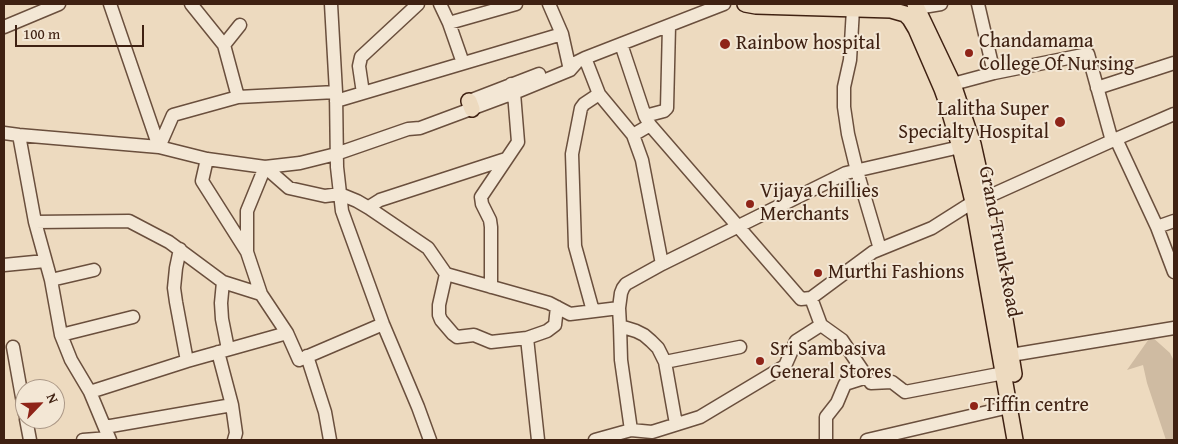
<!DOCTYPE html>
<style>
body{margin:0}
#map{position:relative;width:1178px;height:444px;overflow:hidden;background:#eddabf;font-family:"Gentium Book Plus",serif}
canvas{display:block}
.frame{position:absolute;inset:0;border:5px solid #3f2112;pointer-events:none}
.north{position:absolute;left:15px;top:379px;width:50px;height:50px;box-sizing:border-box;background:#f3e7d5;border:1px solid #ab9887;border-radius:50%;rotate:66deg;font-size:14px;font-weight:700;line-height:20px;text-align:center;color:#3f2112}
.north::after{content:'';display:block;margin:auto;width:18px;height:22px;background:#8f2418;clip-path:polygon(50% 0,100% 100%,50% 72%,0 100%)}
.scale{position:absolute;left:15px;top:25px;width:129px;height:22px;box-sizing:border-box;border:2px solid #3f2112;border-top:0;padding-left:6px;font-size:15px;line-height:18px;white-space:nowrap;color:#3f2112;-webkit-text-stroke:4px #f3e7d5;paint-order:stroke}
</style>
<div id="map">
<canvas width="1178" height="444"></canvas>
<div class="frame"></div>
<div class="north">N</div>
<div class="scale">100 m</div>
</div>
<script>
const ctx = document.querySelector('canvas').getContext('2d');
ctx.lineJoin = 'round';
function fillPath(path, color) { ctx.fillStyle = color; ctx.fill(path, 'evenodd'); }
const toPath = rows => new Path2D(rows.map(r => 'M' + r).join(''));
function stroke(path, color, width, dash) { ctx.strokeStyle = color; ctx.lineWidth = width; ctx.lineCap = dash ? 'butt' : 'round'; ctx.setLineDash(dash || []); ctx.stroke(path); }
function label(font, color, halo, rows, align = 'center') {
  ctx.font = font + ' "Gentium Book Plus",serif'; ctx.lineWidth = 4; ctx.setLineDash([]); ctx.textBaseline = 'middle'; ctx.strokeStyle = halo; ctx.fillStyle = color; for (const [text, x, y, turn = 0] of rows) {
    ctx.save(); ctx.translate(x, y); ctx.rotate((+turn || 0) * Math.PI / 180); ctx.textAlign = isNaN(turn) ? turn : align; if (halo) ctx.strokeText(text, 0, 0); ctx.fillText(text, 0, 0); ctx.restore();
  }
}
const green = toPath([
 [1151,336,1170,353,1174,361,1174,440,1166,440,1147,383,1143,365,1127,370]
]);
const minor = toPath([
 [110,4,159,147],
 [191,4,224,45,238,97],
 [331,4,336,92,337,167,342,211,383,324,418,407,430,440],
 [440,4,449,23,516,4],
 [549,4,562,34,570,70],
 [978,4,994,73],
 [917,8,941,4],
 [853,9,850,60,844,87,844,107,848,134,857,171,880,249],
 [449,23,463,63],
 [4,27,59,4],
 [621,44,645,116,650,125,801,299,811,298,873,252,932,228,973,202,985,198,1116,139,1174,114],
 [224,45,240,25],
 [585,58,599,94,633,135],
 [953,84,994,73,1088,54,1112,141],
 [1097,88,1174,63],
 [363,93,359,66,361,57,418,4],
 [336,101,562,34],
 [469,101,539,74],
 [645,116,664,111,667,108,669,26],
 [650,125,633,135,642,160,662,264],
 [4,133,19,135,159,147,207,159,265,167,300,163,336,154,408,129,420,128,514,93,570,70,577,62,585,58,724,4],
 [19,135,35,222,51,280,61,335,71,360,90,392,110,440],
 [1116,139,1157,227,1174,272],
 [159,147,173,115,238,97,336,92],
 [207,159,202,181,247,252],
 [506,159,380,200,372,205,369,208,428,248,446,274,549,303,570,314,619,308],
 [369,208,357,201,340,194,325,196,289,188,265,167,247,211,247,252,261,294,287,333,299,360,383,324],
 [35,222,129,221,169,242,223,282,261,294],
 [1157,227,1174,221],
 [180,249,176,268,174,288,176,302,187,361],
 [4,265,45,261],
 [446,274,439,305,439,315,441,320,453,334,457,337,474,335,491,342,527,338,547,331,555,325,557,307],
 [51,280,94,270],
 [223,282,221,303,222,319,228,349],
 [491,287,491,227,490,220,482,204,481,197,518,142,514,93,511,84],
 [811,298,821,325,842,340,871,383,892,382,905,392,1004,373],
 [593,311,575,246,572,154,581,108,584,104,599,94],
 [620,326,636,331,644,335,651,341,658,348,665,362,740,347],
 [61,335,133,317],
 [527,338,538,440],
 [13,347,25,414],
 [218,352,232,405],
 [1011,355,1174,328],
 [307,356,325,412,330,440],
 [665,362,676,424],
 [90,392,187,361,287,333],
 [26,419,30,440],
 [105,427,232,405,236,433,234,440],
 [631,430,621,360,620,326,619,308,621,293,623,288,626,284,662,264,846,173,960,147],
 [83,440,109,438],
 [595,440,631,430,652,432,700,417,785,366,796,341,821,325],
 [826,440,826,417,837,403,845,384,867,377],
 [867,440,1009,407]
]);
const major = toPath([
 [745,4,756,6,891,10,905,14,910,19,916,29,942,89,947,103,960,147,973,202,1015,440],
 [915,4,953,84,973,144,985,198,1014,374],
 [469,101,472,109]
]);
const markers = [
 [725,44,6,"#8f2418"],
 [969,53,5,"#8f2418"],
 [1060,122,6,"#8f2418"],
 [750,204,5,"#8f2418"],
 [818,273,5,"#8f2418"],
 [760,361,5,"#8f2418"],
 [974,406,5,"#8f2418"]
];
const poiNames = [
 ["Chandamama",979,42],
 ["College Of Nursing",979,65],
 ["Rainbow hospital",736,44],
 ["Lalitha Super",1049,110,"right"],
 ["Specialty Hospital",1049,133,"right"],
 ["Vijaya Chillies",760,192],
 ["Merchants",760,215],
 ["Murthi Fashions",828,273],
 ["Sri Sambasiva",770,350],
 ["General Stores",770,373],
 ["Tiffin centre",984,406]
];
const streetNames = [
 ["Grand Trunk Road",999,242,79]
];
fillPath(green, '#cfbba2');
stroke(minor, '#6a4f3d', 15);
stroke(major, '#3f2112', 18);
stroke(minor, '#f3e7d5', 12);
stroke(major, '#eddabf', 15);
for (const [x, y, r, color] of markers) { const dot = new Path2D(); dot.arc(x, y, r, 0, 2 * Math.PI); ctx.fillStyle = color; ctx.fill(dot); stroke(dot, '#f3e7d5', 2); }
label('20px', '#3f2112', '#f3e7d5', poiNames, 'left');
label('20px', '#3f2112', '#f3e7d5', streetNames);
</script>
